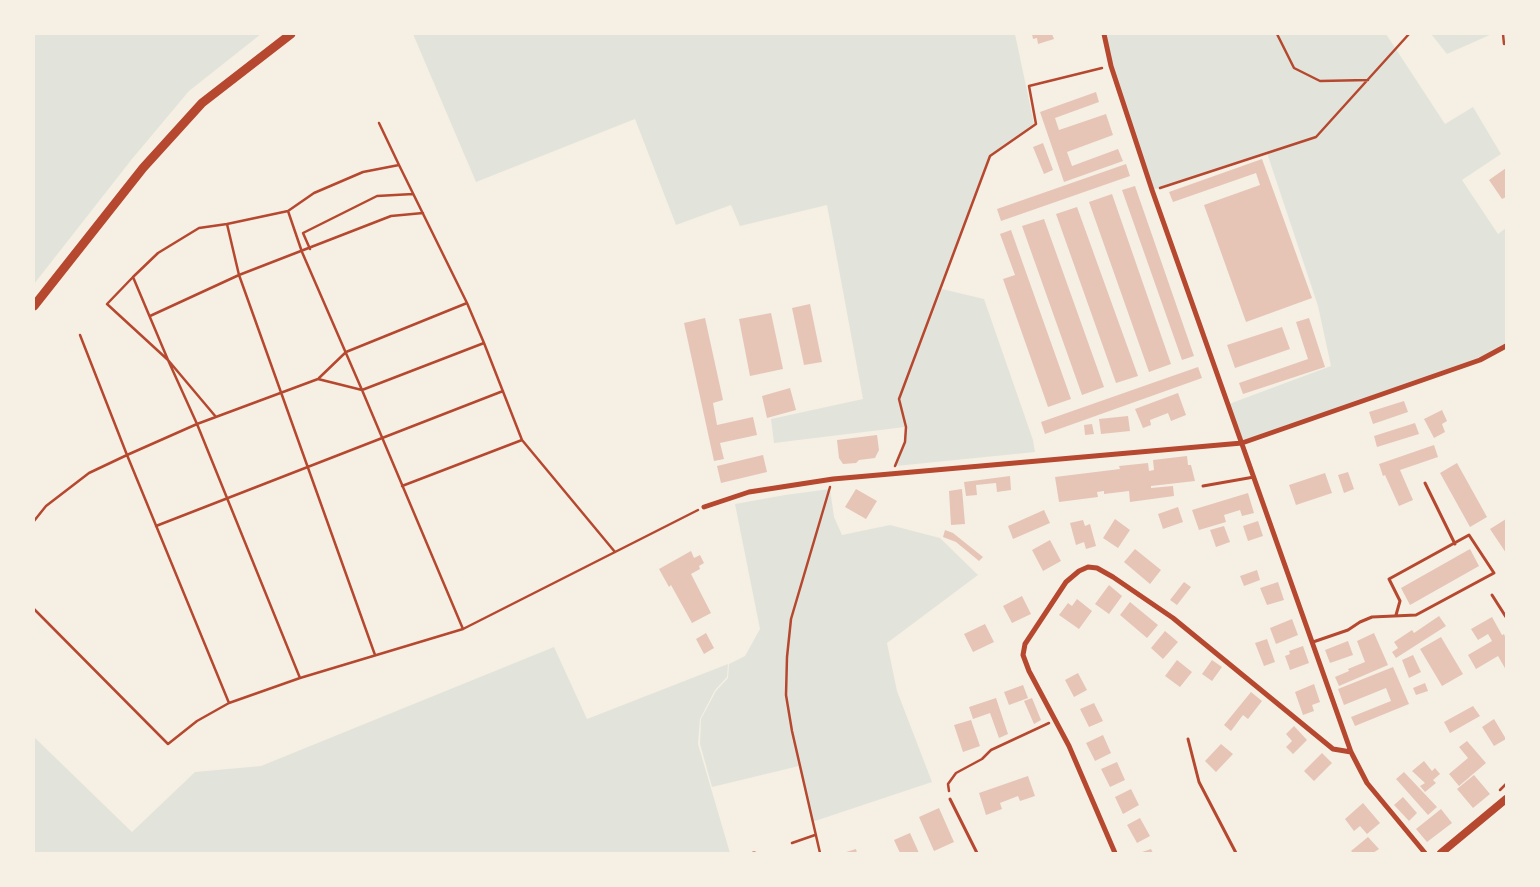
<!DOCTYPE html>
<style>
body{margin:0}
#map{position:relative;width:1540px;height:887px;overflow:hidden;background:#f6efe4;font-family:Lato,sans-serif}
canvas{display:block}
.frame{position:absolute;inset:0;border:35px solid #f6efe4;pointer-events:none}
</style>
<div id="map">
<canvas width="1540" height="887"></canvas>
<div class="frame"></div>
</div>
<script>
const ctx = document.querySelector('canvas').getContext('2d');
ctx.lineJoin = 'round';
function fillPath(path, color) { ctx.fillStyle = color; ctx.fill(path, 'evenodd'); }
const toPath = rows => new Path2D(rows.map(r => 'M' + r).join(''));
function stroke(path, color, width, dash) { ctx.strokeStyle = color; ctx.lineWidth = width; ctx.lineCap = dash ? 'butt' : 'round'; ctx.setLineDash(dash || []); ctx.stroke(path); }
const green = toPath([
 [34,34,261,34,189,91,132,159,34,284],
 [413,34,1015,34,1034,124,989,156,899,399,905,427,774,443,771,419,863,399,827,205,740,226,731,205,676,225,635,119,476,182],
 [1104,34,1386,34,1445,124,1473,107,1501,154,1462,180,1498,234,1506,228,1506,345,1480,360,1243,443,1229,404,1331,366,1318,306,1267,153,1152,190,1111,66],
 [1431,34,1492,34,1447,54],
 [942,289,984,299,1033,440,1035,452,896,466,905,442,906,427,900,399],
 [830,489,834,517,842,535,890,525,940,538,978,575,887,643,897,691,932,782,812,822,799,766,712,787,700,744,701,719,716,691,728,678,729,664,745,656,760,629,735,504,785,495],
 [554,647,587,719,728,664,727,677,715,690,700,719,698,744,730,853,34,853,34,737,132,832,195,772,261,766]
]);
const building = toPath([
 [1032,34,1052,34,1054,39,1038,44,1037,38,1033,39],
 [1096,92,1099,102,1055,118,1059,130,1106,114,1113,135,1067,152,1072,166,1118,149,1123,161,1064,182,1040,112],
 [1043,143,1053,170,1044,174,1033,147],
 [1262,159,1312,298,1246,322,1204,205,1260,185,1256,173,1173,202,1169,192],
 [1126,164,1130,176,1001,221,997,209],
 [1506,168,1506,197,1502,199,1489,180],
 [1135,186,1194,356,1182,360,1122,190],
 [1112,194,1171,364,1149,372,1089,202],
 [1077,207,1138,376,1116,383,1056,214],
 [1044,219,1104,387,1082,395,1022,226],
 [1011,230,1071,399,1048,407,1003,279,1015,275,1000,234],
 [810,304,822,362,804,365,792,308],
 [771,313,783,369,750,376,739,319],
 [705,318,723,400,713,403,717,425,753,417,757,435,720,443,724,459,714,461,684,323],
 [1309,318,1325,367,1243,394,1239,383,1308,359,1296,322],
 [1282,327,1290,349,1235,368,1227,345],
 [1198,367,1202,378,1045,434,1041,422],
 [790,388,796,410,767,418,762,396],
 [1178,393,1186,415,1171,421,1168,413,1150,420,1151,425,1143,428,1135,409],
 [1404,401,1408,412,1373,424,1369,412],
 [1442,410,1447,421,1442,424,1445,432,1434,438,1424,419],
 [1128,416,1130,431,1101,434,1099,419],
 [1415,423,1419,434,1377,447,1374,436],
 [1092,424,1094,434,1085,435,1084,425],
 [877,435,879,450,875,458,859,460,856,463,843,464,839,458,837,440],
 [1434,445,1438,457,1400,470,1413,500,1399,506,1385,475,1383,476,1379,464],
 [763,455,767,472,721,483,717,466],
 [1187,456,1188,465,1191,465,1195,481,1151,486,1151,488,1173,486,1174,496,1130,502,1129,491,1104,494,1104,491,1097,492,1098,497,1059,502,1055,477,1120,469,1119,466,1148,463,1149,471,1154,470,1153,460],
 [1457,463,1487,517,1470,527,1440,473],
 [1348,472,1354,489,1344,493,1338,475],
 [1325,473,1332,493,1296,505,1289,485],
 [1010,476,1011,490,997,492,996,483,976,485,977,495,966,496,964,482],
 [856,489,877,501,866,519,845,507],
 [962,489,965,524,951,525,949,491],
 [1248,493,1254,513,1242,516,1240,510,1224,515,1226,522,1199,530,1192,510],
 [1178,507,1183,522,1163,529,1158,514],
 [1044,510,1050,523,1013,539,1008,526],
 [1115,519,1130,530,1118,548,1103,538],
 [1506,519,1506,553,1490,529],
 [1083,520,1085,526,1090,524,1096,546,1086,549,1084,542,1076,545,1070,523],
 [1258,521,1263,536,1248,541,1243,526],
 [1224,526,1230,542,1216,547,1210,530],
 [945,530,953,533,983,557,979,561,956,542,943,537],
 [1050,540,1061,561,1043,571,1032,550],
 [1135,549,1161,570,1150,584,1124,562],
 [1470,549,1479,566,1410,605,1401,588],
 [691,551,694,558,700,555,704,563,699,566,700,569,691,574,711,613,692,623,671,585,669,587,659,569],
 [1257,570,1260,580,1244,586,1240,576],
 [1184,582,1191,587,1177,605,1170,600],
 [1278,582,1284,600,1267,605,1260,588],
 [1109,585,1122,596,1109,614,1095,604],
 [1022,596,1031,614,1012,623,1003,606],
 [1077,599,1092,611,1079,629,1059,615,1068,603,1072,606],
 [1130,602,1158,625,1147,638,1120,615],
 [1439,616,1446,626,1396,658,1392,652,1398,648,1394,642,1412,630,1414,633],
 [1492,617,1502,635,1504,634,1506,639,1506,670,1498,656,1476,669,1468,655,1492,641,1488,634,1478,640,1471,629],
 [1292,619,1298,635,1276,644,1270,628],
 [985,624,994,642,973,652,964,634],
 [1165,631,1178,642,1163,659,1151,648],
 [706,633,714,648,704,654,696,639],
 [1374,633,1388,665,1339,686,1335,677,1349,671,1348,669,1365,662,1357,641],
 [1441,637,1463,674,1442,686,1420,649],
 [1267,639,1275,662,1264,666,1255,643],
 [1348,641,1353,655,1330,663,1325,650],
 [1303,646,1309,663,1290,670,1285,656,1290,654,1289,651],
 [1413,655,1421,672,1409,678,1402,660],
 [1177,660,1192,672,1180,687,1165,676],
 [1212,660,1222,667,1212,681,1202,674],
 [1393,667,1409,704,1355,726,1351,717,1391,701,1386,688,1344,705,1338,689],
 [1078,673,1087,690,1074,697,1065,680],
 [1425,683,1428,691,1416,695,1413,688],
 [1314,684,1320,702,1312,705,1314,711,1303,715,1295,692],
 [1023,685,1028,698,1009,705,1004,692],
 [1251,692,1262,701,1248,719,1243,715,1231,731,1224,725],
 [996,698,1008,734,999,738,990,713,973,719,969,707],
 [1032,698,1041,720,1034,724,1024,701],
 [1094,703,1103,721,1089,727,1080,709],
 [1473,706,1480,716,1450,733,1444,722],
 [1494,719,1506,739,1494,746,1482,727],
 [971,720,980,746,963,752,954,725],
 [1294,726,1307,740,1293,754,1286,747,1292,741,1286,734],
 [1103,735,1111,753,1095,761,1086,743],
 [1467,741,1486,763,1459,786,1449,774,1468,758,1459,747],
 [1221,744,1233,754,1216,772,1205,761],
 [1322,753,1332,763,1314,781,1304,771],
 [1424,761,1432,771,1435,768,1440,774,1433,780,1436,783,1425,792,1420,786,1425,783,1412,771],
 [1117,762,1125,780,1110,787,1101,769],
 [1404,772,1437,807,1428,815,1396,779],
 [1474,775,1490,794,1473,808,1457,789],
 [1028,776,1035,796,1020,801,1018,796,1000,803,1002,809,986,815,979,793],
 [1131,789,1139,805,1123,814,1115,797],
 [1403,797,1417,813,1409,821,1394,805],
 [1363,803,1380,823,1367,834,1360,826,1354,831,1345,819],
 [939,808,954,842,934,851,919,817],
 [1441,809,1452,823,1427,842,1416,829],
 [1140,818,1150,836,1137,843,1127,825],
 [910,833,919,853,900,853,894,840],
 [1368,837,1379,849,1373,853,1353,853,1351,851],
 [856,849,857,853,843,853],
 [1151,849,1153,853,1139,853]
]);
const path = toPath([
 [1277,34,1294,68,1320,81,1368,80],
 [1503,34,1504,44],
 [379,123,399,165],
 [1160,188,1316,137,1409,34],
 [227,224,239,275,375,655],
 [310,249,303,233,377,196,413,194],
 [133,277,158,253,199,228,227,224,288,211],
 [150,316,239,275,391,216,423,213],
 [80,335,127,455,197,424,318,379,362,390,463,629],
 [484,343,362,390,302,252,288,211,314,193,363,172,399,165,467,303,484,343,522,440,615,552],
 [319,378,346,352,467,303],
 [216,417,168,360,107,304,133,277,168,360,197,424,300,678,463,629,698,510],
 [895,466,905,442,906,427,899,399,990,156,1036,124,1029,86,1102,68],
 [402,486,522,440],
 [34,521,46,506,89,473,127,455,229,703,300,678],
 [156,526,503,391],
 [34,609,168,744,197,721,229,703],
 [1500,790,1506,784],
 [949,791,948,784,956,773,982,759,991,750,1049,723],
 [792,843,815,835],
 [820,853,792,731,786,695,787,657,791,619,830,487]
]);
const service = toPath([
 [1425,483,1455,544],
 [1203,486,1254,477],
 [1492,595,1506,617],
 [1313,642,1348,630,1360,622,1372,617,1416,615,1494,573,1469,535,1389,579,1400,601,1396,615],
 [1188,739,1199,782,1236,853],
 [950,799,977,853],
 [753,853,755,853]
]);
const minor = toPath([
 [1104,34,1111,66,1152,190,1351,752,1367,783,1425,853],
 [704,507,749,492,833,479,1242,443,1480,360,1506,346],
 [1115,853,1069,746,1029,671,1023,655,1025,644,1066,582,1079,571,1088,567,1097,568,1113,577,1173,618,1333,749,1351,752]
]);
const tertiary = toPath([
 [1441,853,1506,799]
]);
const secondary = toPath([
 [34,306,143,168,202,103,291,34]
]);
fillPath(green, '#e2e4dc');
fillPath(building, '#e6c5b7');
stroke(path, '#b5482f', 2.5);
stroke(service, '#b5482f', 3);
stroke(minor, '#b5482f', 5);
stroke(tertiary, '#b5482f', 8);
stroke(secondary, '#b5482f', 9);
</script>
